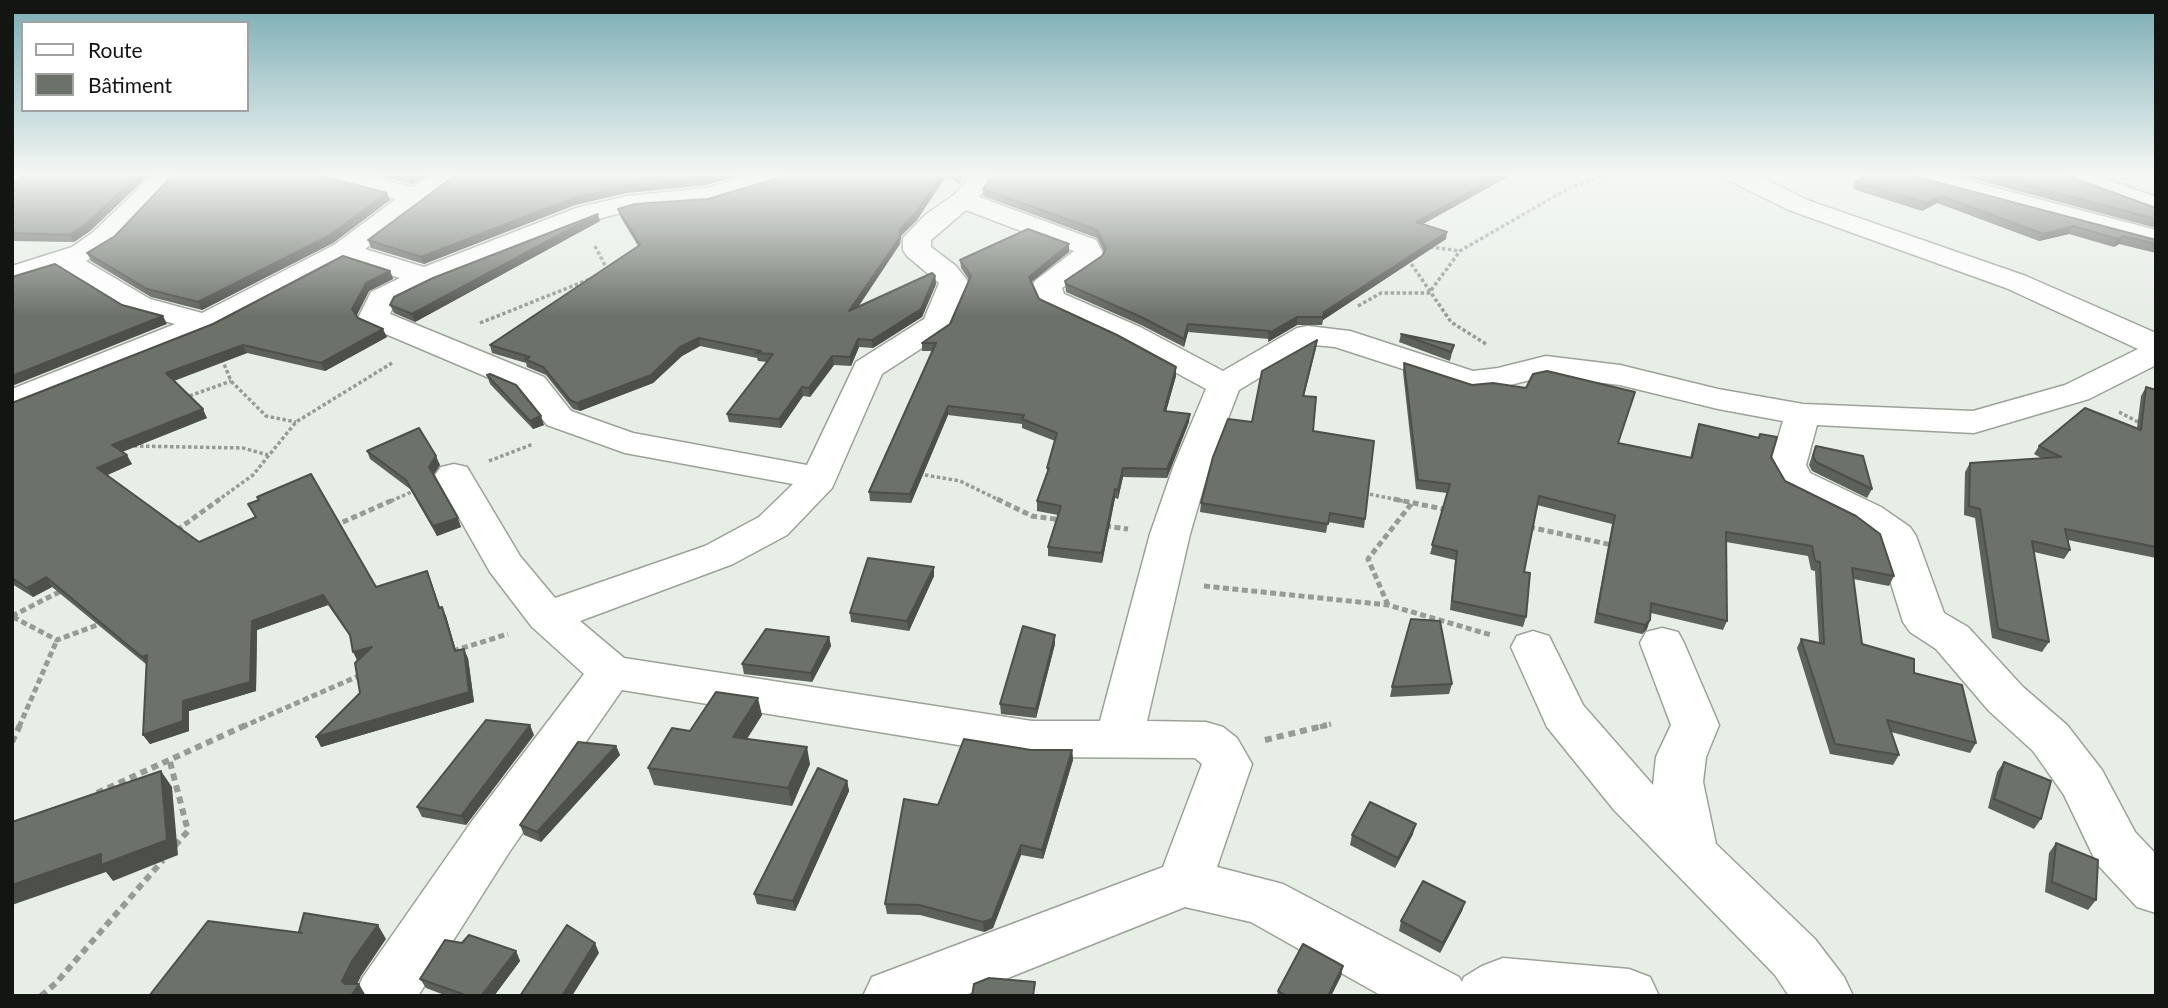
<!DOCTYPE html>
<meta charset="utf-8">
<style>
body{margin:0}
#map{position:relative;width:2168px;height:1008px;overflow:hidden;background:#e7eee6;font-family:Lato,sans-serif}
canvas{display:block}
.frame{position:absolute;inset:0;border:14px solid #131513;pointer-events:none}
.legend{position:absolute;left:21px;top:21px;width:228px;height:91px;box-sizing:border-box;background:#fff;border:2px solid #a1a1a1;margin:0;padding:9px 12px;list-style:none;font-size:21px;color:#131513}
.legend li{display:flex;align-items:center;gap:14px;height:35px}
.legend b{width:35px;border:2px solid #a1a1a1}
</style>
<div id="map">
<canvas width="2168" height="1008"></canvas>
<div class="frame"></div>
<ul class="legend">
<li><b style="height:9px;background:#fff"></b>Route</li>
<li><b style="height:19px;background:#6c716a"></b>Bâtiment</li>
</ul>
</div>
<script>
const ctx = document.querySelector('canvas').getContext('2d');
ctx.lineJoin = 'round';
const toPath = rows => new Path2D(rows.map(r => 'M' + r).join(''));
function stroke(path, color, width, dash) { ctx.strokeStyle = color; ctx.lineWidth = width; ctx.lineCap = dash ? 'butt' : 'round'; ctx.setLineDash(dash || []); ctx.stroke(path); }
function fillPath(path, color) { ctx.fillStyle = color; ctx.fill(path, 'evenodd'); }
const pathFar2 = toPath([
 [595,246,609,273],
 [1430,247,1460,251],
 [1408,259,1451,322,1486,344],
 [1358,306,1381,293,1429,293,1460,251,1567,189,1607,174],
 [480,323,595,277],
 [222,359,231,381,266,416,296,422],
 [184,398,231,381],
 [2119,412,2142,424],
 [134,446,243,448,268,455],
 [489,461,533,444],
 [919,474,960,481,1001,501],
 [1364,493,1403,501],
 [217,501,253,475,296,422,392,363],
 [391,501,416,490]
]);
const pathFar1 = toPath([
 [997,499,1032,516,1062,520],
 [1394,499,1448,510],
 [334,526,395,499],
 [1105,526,1128,529],
 [1529,527,1612,545],
 [177,530,220,499],
 [1204,586,1388,605,1491,635],
 [1388,605,1368,559,1412,503],
 [12,616,61,591],
 [13,617,57,640,100,624],
 [453,651,508,634],
 [19,727,57,640],
 [242,727,363,674],
 [1320,727,1331,724]
]);
const path = toPath([
 [1265,740,1327,725],
 [12,742,20,725],
 [170,762,188,831,173,848],
 [97,793,246,725],
 [41,996,56,983,163,860]
]);
const minor = toPath([
 [154,174,181,174,112,245,86,261,150,299,202,313,334,245,396,199,318,179,315,174,359,174,412,187,435,174,465,174,365,249,424,267,576,208,627,196,707,188,755,174,795,174,792,179,709,204,636,209,594,220,435,283,395,303,390,314,544,377,571,411,633,433,807,465,856,362,924,319,939,283,907,256,903,250,903,238,925,215,954,195,966,182,966,174,990,174,990,183,979,197,1096,240,1104,255,1100,261,1062,288,1064,294,1140,327,1223,371,1297,328,1308,326,1350,331,1473,371,1498,368,1546,356,1620,365,1718,389,1803,404,1973,411,2065,385,2138,349,2006,288,1789,210,1726,179,1723,174,1755,174,1807,200,2026,276,2156,333,2156,365,2089,399,1974,433,1817,425,1806,465,1810,473,1881,507,1910,527,1916,536,1944,613,1968,627,2023,687,2067,725,2102,770,2135,832,2156,854,2156,913,2137,907,2097,864,2064,795,2033,751,1989,711,1936,649,1910,632,1903,622,1878,542,1853,523,1782,488,1770,465,1783,421,1718,409,1620,385,1546,376,1498,388,1471,391,1335,347,1314,345,1239,390,1210,465,1190,534,1147,721,1206,722,1223,727,1237,738,1252,764,1217,867,1283,884,1459,977,1462,982,1464,977,1482,966,1503,958,1629,969,1650,977,1659,996,1382,996,1251,922,1185,907,963,996,863,996,872,977,1163,867,1202,764,1195,758,1032,757,622,690,510,851,418,996,354,996,363,977,472,821,584,674,532,627,490,572,435,475,441,467,454,464,467,467,520,556,555,598,705,546,759,517,793,484,625,453,547,425,520,391,362,324,358,318,371,292,400,278,346,261,216,330,12,411,12,389,175,324,128,311,60,269,12,284,12,266,72,247,92,233,154,174],
 [966,210,1074,251,1036,280,1031,286,1040,305,1118,341,1206,389,1174,465,1150,534,1100,721,1032,721,624,658,580,621,733,564,787,535,832,488,882,374,948,331,952,324,969,283,956,266,931,247,931,240,966,210],
 [1901,174,1943,174,2156,230,2156,246,1904,179,1901,174],
 [2056,174,2092,174,2156,197,2156,214,2059,179,2056,174],
 [1662,628,1678,632,1684,643,1719,725,1706,757,1703,782,1716,844,1815,939,1844,977,1853,996,1789,996,1775,975,1614,810,1547,727,1511,647,1517,636,1533,631,1549,636,1583,705,1653,785,1656,757,1671,725,1640,643,1646,632,1662,628]
]);
const wall = toPath([
 [25,174,150,174,90,231,74,242,12,241,12,185],
 [372,174,430,174,412,184],
 [457,174,744,174,706,185,626,193,575,205,424,264,371,248,368,240],
 [963,174,960,184,946,176,917,220,901,236,900,244,858,307,935,276,936,284,922,317,873,348,859,347,851,366,834,365,810,397,803,396,781,428,729,422,727,414,767,362,758,361,757,358,700,346,682,356,653,383,580,411,573,409,546,375,527,367,526,363,492,353,490,345,638,246,620,216,618,209,708,199,792,175],
 [991,174,1513,174,1423,224,1446,239,1323,320,1322,325,1297,325,1268,342,1269,339,1188,332,1184,347,1141,325,1066,292,1065,281,1102,256,1104,252,1097,238,983,196,983,189,991,177],
 [1870,174,2156,240,2156,253,2119,244,2114,247,2069,234,2039,241,1937,203,1922,211,1853,189,1855,182],
 [1955,174,2062,174,2156,208,2156,228],
 [390,200,333,243,202,310,151,297,91,261,87,253,115,236],
 [600,221,415,322,394,313,390,305],
 [1069,244,1069,252,1031,282,1039,299,1176,376,1166,411,1189,422,1167,478,1123,477,1118,499,1115,498,1102,563,1048,556,1048,547,1058,515,1037,511,1037,501,1047,475,1047,468,1055,441,1022,428,1022,424,948,415,911,503,870,501,869,492,932,351,922,351,922,343,950,324,969,280,961,268,960,260],
 [390,271,393,279,369,291,356,316,358,318,387,337,325,371,247,353,174,381,207,418,122,452,132,464,107,475,199,542,255,517,248,504,376,587,431,581,440,607,446,616,456,651,468,658,474,702,321,747,360,693,357,661,351,638,328,605,257,630,256,691,189,711,189,731,150,744,143,735,147,665,52,587,33,597,12,584,12,403],
 [1401,334,1454,345,1450,361,1399,342],
 [1317,340,1304,396,1313,431,1365,519,1364,528,1328,522,1326,533,1200,512,1201,503,1252,422],
 [1404,363,1472,385,1618,443,1690,458,1696,432,1699,424,1758,438,1760,434,1785,481,1894,576,1889,586,1853,579,1862,644,1914,673,1976,743,1970,753,1891,732,1899,755,1893,765,1830,754,1797,648,1801,639,1819,643,1815,571,1811,570,1808,556,1726,542,1727,621,1723,630,1651,613,1647,629,1642,634,1594,623,1612,524,1537,505,1524,572,1526,617,1523,627,1450,610,1455,560,1430,554,1447,493,1416,489,1403,372],
 [487,375,544,425,533,429,490,384],
 [2146,387,2156,390,2156,558,2068,540,2070,550,2064,559,2034,552,2049,642,2042,652,1992,638,1975,518,1964,515,1965,472,1970,463,2041,458,2034,454,2039,446,2137,428,2141,396],
 [1815,446,1872,489,1867,498,1812,471,1809,465],
 [367,451,440,465,433,475,461,527,437,536,410,489,370,459],
 [934,567,934,576,909,631,851,622,850,613],
 [829,637,831,646,812,682,744,674,742,664],
 [1055,644,1036,718,1001,714,1000,704],
 [1452,684,1449,694,1390,697,1392,687],
 [762,715,747,739,810,764,792,806,654,785,648,768,690,731],
 [534,735,466,825,422,817,417,807],
 [616,746,620,755,541,842,524,835,520,825],
 [1031,750,1072,750,1073,760,1043,859,1021,855,993,928,984,932,920,915,887,914,885,904,938,805],
 [2004,762,2041,819,2034,829,1988,808,1997,772],
 [847,781,849,791,795,911,757,904,754,894],
 [1413,834,1395,868,1350,845,1352,835],
 [2056,843,2096,900,2088,910,2045,892,2049,853],
 [1465,902,1462,911,1440,953,1399,931,1401,921],
 [516,951,520,961,494,996,447,996,426,988,420,979],
 [1343,966,1341,976,1331,996,1277,996,1278,991]
]);
const shadedWall = toPath([
 [139,174,150,174,90,231,74,242,70,235],
 [414,174,430,174,412,184,409,177],
 [719,174,744,174,706,185,626,193,575,205,424,264,421,257,573,198,625,186],
 [942,174,946,174,946,176,917,220,901,236,900,244,850,319,849,311,900,229],
 [1502,174,1513,174,1414,229,1416,222],
 [387,193,390,200,333,243,202,310,198,302],
 [1941,196,1937,203,1922,211,1926,203],
 [598,214,600,221,415,322,412,314],
 [2073,226,2069,234,2039,241,2043,234],
 [1447,232,1446,239,1323,320,1322,325,1324,312],
 [2123,236,2119,244,2114,247,2118,239],
 [1069,244,1069,252,1029,284,1029,277],
 [390,271,393,279,369,291,356,317,352,309,366,283],
 [935,276,936,284,922,317,873,348,872,340],
 [163,316,167,324,12,386,12,376],
 [1297,317,1297,325,1268,342,1269,333],
 [1188,324,1188,332,1184,347,1184,339],
 [383,329,387,337,325,371,321,363],
 [699,338,700,346,682,356,653,383,580,411,577,403],
 [858,339,859,347,851,366,850,357],
 [1317,340,1316,348,1302,404,1303,396],
 [243,345,247,353,170,382,166,373],
 [832,356,834,365,810,397,809,388],
 [1176,367,1176,376,1164,419,1164,411],
 [802,387,803,396,781,428,779,419],
 [948,406,948,415,911,503,910,494],
 [203,409,207,418,117,454,112,445],
 [1190,414,1189,422,1167,478,1167,469],
 [541,416,544,425,533,429,530,421],
 [127,455,132,464,103,477,97,468],
 [436,456,440,465,433,476,429,467],
 [1123,468,1123,477,1118,499,1118,490],
 [1115,489,1115,498,1102,563,1102,553],
 [458,518,461,527,437,536,433,526],
 [934,567,934,576,909,631,907,621],
 [46,577,52,587,33,597,27,588],
 [323,595,328,605,257,630,256,691,189,711,189,731,150,744,143,735,183,701,252,621],
 [442,607,446,616,459,661,455,651],
 [1650,620,1647,629,1642,634,1645,625],
 [1055,635,1055,644,1036,718,1036,709],
 [829,637,831,646,812,682,811,673],
 [372,647,358,662,353,652],
 [464,649,468,658,474,702,321,747,316,737],
 [147,655,148,667,142,657],
 [758,698,762,715,737,754,733,737],
 [530,725,534,735,466,825,461,816],
 [616,746,620,755,541,842,537,832],
 [807,747,810,764,792,806,788,788],
 [1072,750,1073,760,1043,859,1042,850],
 [161,771,172,787,178,855,113,881,106,872,12,905,12,885,101,854],
 [847,781,849,791,795,911,793,901],
 [1416,824,1413,834,1395,868,1398,858],
 [1021,845,1021,855,993,928,984,932,983,922],
 [1465,902,1462,911,1440,953,1443,943],
 [378,925,386,939,361,976,352,995,342,981,352,961],
 [595,943,599,953,572,996,562,996],
 [516,951,520,961,494,996,481,996],
 [1343,966,1341,976,1331,996,1328,996],
 [359,984,366,996,351,996]
]);
const building = toPath([
 [25,174,139,174,86,224,70,235,12,233,12,185,25,174],
 [174,174,314,174,387,193,330,235,198,302,147,289,87,253,115,236,174,174],
 [398,174,414,174,409,177,398,174],
 [457,174,719,174,705,178,625,186,573,198,421,257,368,240,457,174],
 [792,174,942,174,916,213,900,229,900,237,849,311,932,273,935,276,921,309,872,340,858,339,850,357,832,356,809,388,802,387,779,419,727,414,773,354,756,353,761,351,699,338,680,347,651,375,577,403,570,400,543,367,525,359,530,357,490,345,640,245,618,209,635,204,708,199,792,174],
 [992,174,1502,174,1416,222,1447,232,1324,312,1323,317,1297,317,1269,333,1270,331,1188,324,1184,339,1141,317,1066,284,1065,281,1102,256,1106,249,1097,230,983,189,992,176,992,174],
 [1870,174,1906,174,2156,240,2156,244,2123,236,2118,239,2073,226,2043,234,1941,196,1926,203,1855,182,1870,174],
 [1984,174,2062,174,2156,208,2156,219,1984,174],
 [598,214,412,314,390,305,394,297,433,278,598,214],
 [1028,229,1069,244,1029,277,1039,299,1117,335,1176,367,1164,411,1190,414,1167,469,1123,468,1118,490,1115,489,1102,553,1048,547,1061,506,1037,501,1049,468,1047,468,1057,433,1022,419,1024,415,948,406,910,494,869,492,936,343,922,343,950,324,971,276,960,260,1028,229],
 [343,256,390,271,366,283,352,309,358,318,383,329,321,363,243,345,166,373,203,409,112,445,127,455,97,468,199,542,256,517,248,504,259,500,257,497,311,474,376,587,427,571,439,608,442,607,455,651,464,649,469,692,316,737,360,693,355,663,372,647,353,652,350,635,323,595,252,621,250,682,183,701,183,721,143,735,147,655,142,657,46,577,27,588,12,578,12,403,213,324,343,256],
 [55,264,122,305,163,316,12,376,12,277,55,264],
 [1401,334,1454,345,1451,352,1401,334],
 [1317,340,1303,396,1316,397,1313,431,1374,441,1365,519,1330,513,1328,524,1201,503,1213,457,1228,419,1252,422,1262,371,1317,340],
 [1404,363,1472,385,1493,383,1526,388,1533,374,1547,371,1635,392,1618,443,1692,458,1699,424,1759,438,1760,434,1777,437,1771,457,1785,481,1856,516,1880,534,1894,576,1852,568,1862,644,1914,659,1914,673,1962,685,1976,743,1887,720,1899,755,1835,744,1801,639,1824,644,1820,562,1815,561,1812,546,1726,532,1727,621,1651,603,1650,620,1645,625,1597,613,1615,515,1539,496,1524,572,1530,573,1526,617,1452,601,1457,551,1432,545,1450,484,1418,480,1404,363],
 [490,374,516,385,541,416,530,421,487,375,490,374],
 [2146,387,2156,390,2156,547,2065,529,2070,550,2032,541,2049,642,1998,629,1980,509,1969,506,1970,463,2061,457,2039,446,2085,408,2141,430,2146,387],
 [419,428,436,456,429,467,458,518,433,526,406,480,367,451,419,428],
 [1816,446,1863,456,1872,489,1816,462,1813,456,1816,446],
 [868,558,934,567,907,621,850,613,868,558],
 [1411,619,1440,621,1452,684,1392,687,1411,619],
 [1023,626,1055,635,1036,709,1000,704,1023,626],
 [766,629,829,637,811,673,742,664,766,629],
 [716,692,758,698,733,737,807,747,788,788,648,768,672,728,690,731,716,692],
 [486,720,530,725,461,816,417,807,486,720],
 [964,739,1031,750,1072,750,1042,850,1021,845,992,919,983,922,919,905,885,904,904,799,938,805,964,739],
 [578,742,616,746,537,832,520,825,578,742],
 [2004,762,2051,781,2041,819,1994,799,2004,762],
 [818,768,847,781,793,901,754,894,818,768],
 [161,771,167,840,101,865,101,854,12,885,12,822,161,771],
 [1370,802,1416,824,1398,858,1352,835,1370,802],
 [2056,843,2098,860,2096,900,2052,882,2056,843],
 [1423,881,1465,902,1443,943,1401,921,1423,881],
 [304,913,378,925,352,961,342,981,345,984,359,984,351,996,149,996,208,921,302,933,299,932,304,913],
 [567,925,595,943,562,996,520,996,567,925],
 [469,935,516,951,481,996,468,996,420,979,445,940,462,943,469,935],
 [1303,944,1343,966,1328,996,1287,996,1278,991,1303,944],
 [989,978,1035,982,1033,996,972,996,974,984,989,978]
]);
stroke(minor, '#9ca29a', 3);
stroke(pathFar2, '#969b96', 3.5, [3.5, 2.5]);
stroke(pathFar1, '#969b96', 5, [6, 3.5]);
stroke(path, '#969b96', 6, [7, 5]);
fillPath(minor, '#fff');
fillPath(wall, '#5d615b');
fillPath(shadedWall, '#4c4f4a');
fillPath(building, '#6c716a');
stroke(building, '#4c4f4a', 2);
const sky = ctx.createLinearGradient(0, 0, 0, 316);
sky.addColorStop(0, '#79acb4');
sky.addColorStop(0.55, '#f4f7f4');
sky.addColorStop(1, '#f4f7f400');
ctx.fillStyle = sky;
ctx.fillRect(0, 0, 2168, 316);
</script>
